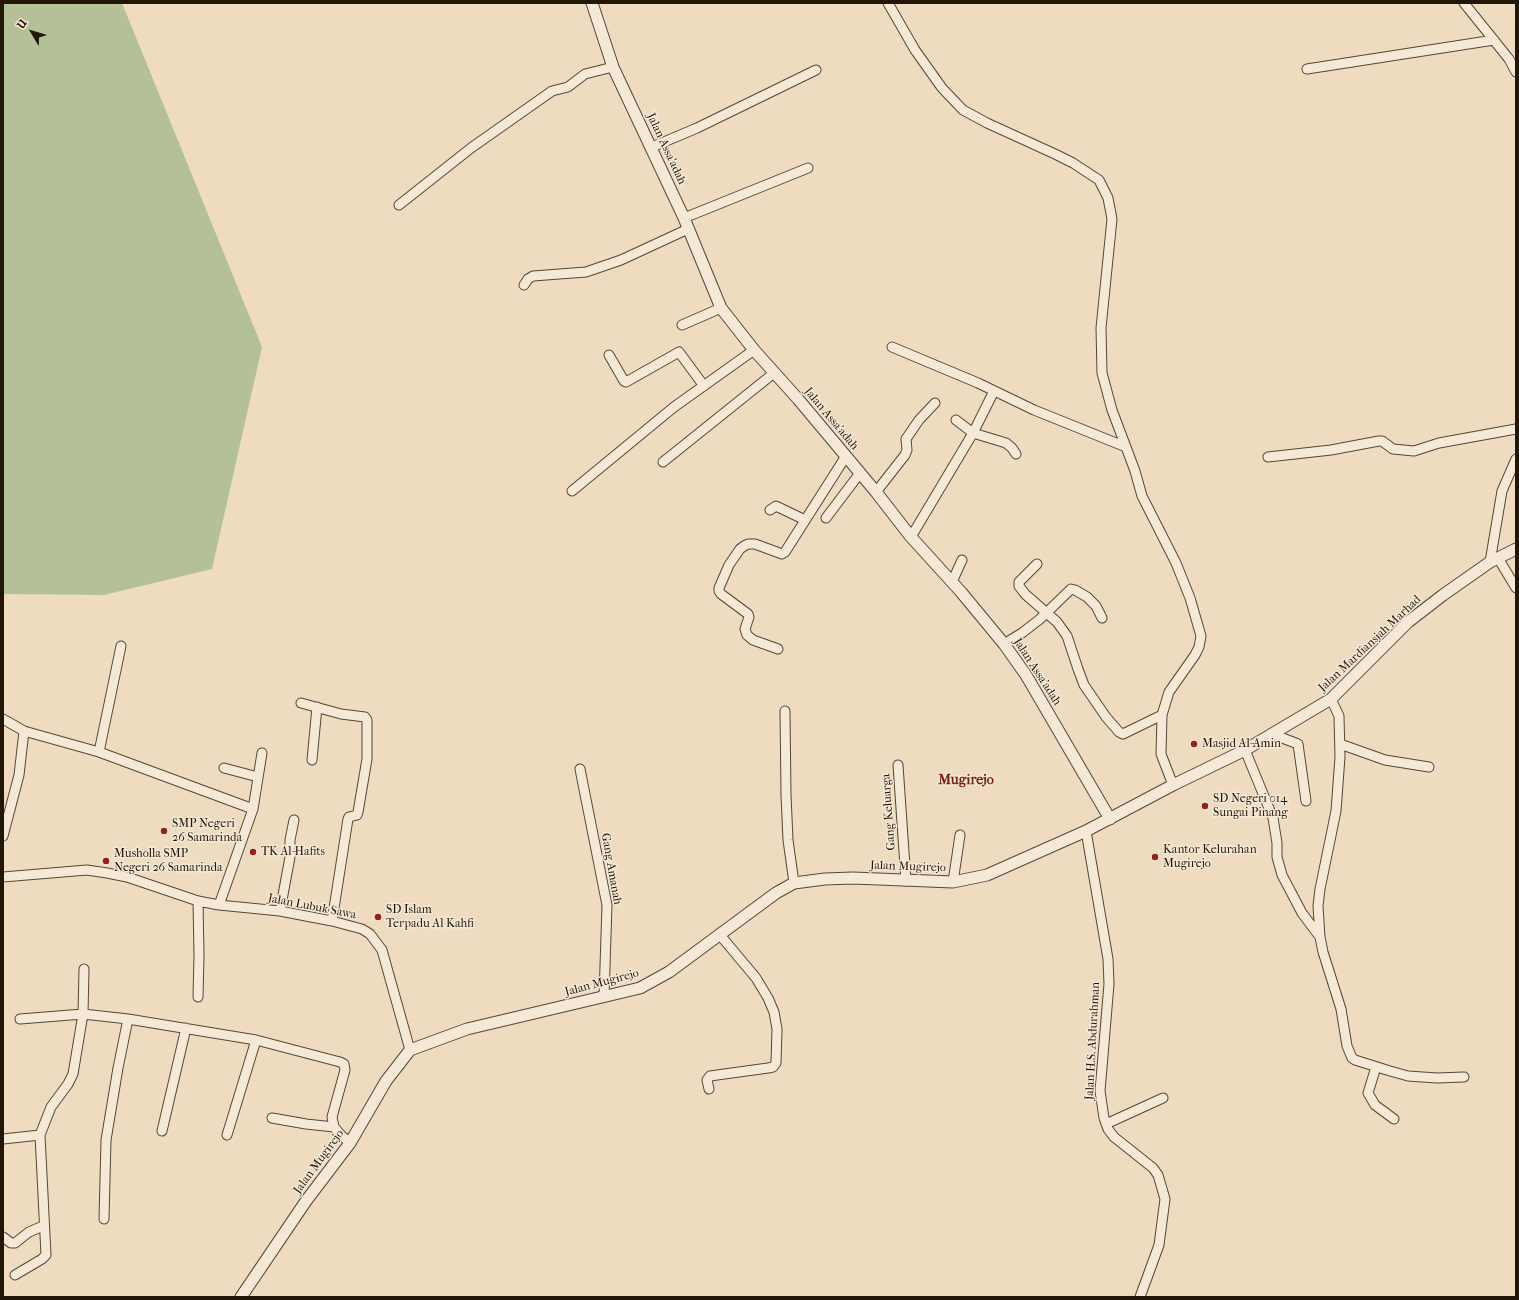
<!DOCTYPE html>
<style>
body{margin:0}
#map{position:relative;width:1519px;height:1300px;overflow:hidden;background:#efdbc0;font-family:"IM FELL French Canon",serif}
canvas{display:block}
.frame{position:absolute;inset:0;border:4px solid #221607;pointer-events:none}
.north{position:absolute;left:12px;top:12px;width:40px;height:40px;-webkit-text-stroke:3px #f5e8d6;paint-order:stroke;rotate:308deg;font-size:11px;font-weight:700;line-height:16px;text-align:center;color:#221607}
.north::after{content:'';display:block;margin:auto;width:14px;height:18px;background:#221607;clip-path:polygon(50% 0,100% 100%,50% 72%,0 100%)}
</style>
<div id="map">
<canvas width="1519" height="1300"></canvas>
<div class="frame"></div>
<div class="north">U</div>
</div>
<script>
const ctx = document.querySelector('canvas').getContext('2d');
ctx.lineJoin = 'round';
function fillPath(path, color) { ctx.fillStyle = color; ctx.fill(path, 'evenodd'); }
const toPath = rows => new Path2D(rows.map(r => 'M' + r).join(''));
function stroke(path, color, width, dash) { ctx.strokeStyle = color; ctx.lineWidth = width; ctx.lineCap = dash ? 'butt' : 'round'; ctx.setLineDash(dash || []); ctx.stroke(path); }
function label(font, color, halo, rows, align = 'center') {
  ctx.font = font + ' "IM FELL French Canon",serif'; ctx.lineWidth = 3; ctx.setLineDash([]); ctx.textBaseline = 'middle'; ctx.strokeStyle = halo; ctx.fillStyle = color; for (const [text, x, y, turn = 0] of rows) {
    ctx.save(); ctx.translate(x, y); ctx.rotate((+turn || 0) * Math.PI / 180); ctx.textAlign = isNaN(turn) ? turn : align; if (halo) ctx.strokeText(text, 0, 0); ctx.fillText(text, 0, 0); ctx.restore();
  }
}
const green = toPath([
 [3,3,122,3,262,347,212,569,104,595,3,594]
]);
const minor = toPath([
 [888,3,915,50,942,88,963,110,987,123,1055,154,1073,163,1099,180,1108,198,1112,219,1101,328,1102,373,1112,410,1135,471,1142,496,1176,563,1190,598,1201,636,1199,647,1195,655,1169,692,1162,715,1161,754,1173,785],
 [1464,3,1509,59,1516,72],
 [1307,69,1494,40],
 [652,147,697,128,816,70],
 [399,205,471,148,552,91,568,87,585,74,613,67],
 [684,218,808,168],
 [524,285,528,279,533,276,586,272,621,260,688,229],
 [682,325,721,308],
 [892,347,978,383,1034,410,1126,447],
 [609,355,624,381,626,382,679,352,704,386],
 [994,391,973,433,1006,443,1012,448,1016,454],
 [1268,457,1331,450,1379,441,1382,441,1393,449,1414,451,1439,443,1516,429],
 [663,462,774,373],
 [572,491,674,407,754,350],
 [876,492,905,455,907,450,906,439,919,420,935,403],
 [770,510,776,506,805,520],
 [826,518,860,473],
 [911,537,973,433,956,420],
 [1498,558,1516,588],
 [1490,562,1502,491,1516,459],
 [1037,564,1019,582,1019,586,1025,594,1057,622,1067,636,1078,669,1084,685,1106,717,1119,732,1123,734,1162,715],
 [952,582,962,560],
 [1004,644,1022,633,1040,619,1071,589,1075,590,1087,597,1096,606,1102,618],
 [778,649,753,640,747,635,745,629,749,617,748,614,721,594,719,591,719,588,729,565,740,549,744,546,748,544,755,544,782,554,785,552,846,456],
 [1331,699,1339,716,1340,757,1336,811,1320,889,1318,906,1320,937,1323,952,1341,1009,1347,1046,1352,1058,1355,1060,1390,1071,1408,1076,1437,1078,1464,1077],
 [301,703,341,714,365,717,367,720,367,759,358,812,357,815,349,817,348,819,332,921],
 [785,711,786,795,788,840,794,883],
 [3,719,24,731,19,775,3,836],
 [24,731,99,752,121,646],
 [1272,734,1298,744,1306,801],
 [1340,744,1385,760,1429,767],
 [1245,750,1273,818,1277,843,1277,857,1282,875,1302,913,1320,937],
 [99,752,253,809],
 [312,760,317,707],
 [898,765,906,881],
 [224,768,258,777],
 [580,769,607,905,604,997],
 [1086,831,1108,959,1109,984,1100,1091,1104,1118,1108,1129,1114,1137,1153,1168,1158,1175,1165,1199,1159,1245,1140,1297],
 [3,877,87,870,107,873,127,877,198,901,219,905,280,911,332,921,362,929,370,934,382,950,410,1050],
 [953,882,960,835],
 [198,901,199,955,198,997],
 [219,905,253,809,262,753],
 [280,911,290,857,290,840,294,820],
 [20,1019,83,1014,128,1019,256,1040,340,1062,344,1064,345,1070,332,1117,334,1127,341,1135,350,1143],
 [1376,1067,1368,1093,1375,1105,1394,1119],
 [709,1089,707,1080,710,1076,768,1068,773,1067,776,1063,777,1029,774,1012,768,998,756,978,720,935],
 [272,1118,306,1124,334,1127],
 [1106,1124,1163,1098],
 [162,1131,186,1028],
 [227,1135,256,1040],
 [3,1139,40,1135],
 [104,1219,106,1140,118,1068,128,1019],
 [3,1237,11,1243,15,1243,29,1232,43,1226],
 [15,1275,42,1259,46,1255,40,1135,51,1107,68,1084,73,1074,83,1014,84,969]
]);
const tertiary = toPath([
 [592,3,613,67,684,218,721,308,754,350,798,399,876,492,911,537,961,592,1004,644,1026,675,1110,819],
 [241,1297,306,1201,350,1143,386,1081,410,1050,467,1029,640,988,669,972,776,893,794,883,825,879,853,878,953,882,987,875,1086,831,1173,785,1245,750,1331,699,1408,622,1443,595,1490,562,1516,549]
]);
const markers = [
 [1194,744,4,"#8f2418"],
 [1205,806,4,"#8f2418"],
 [164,831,4,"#8f2418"],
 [253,852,4,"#8f2418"],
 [1155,857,4,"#8f2418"],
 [106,861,4,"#8f2418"],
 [378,917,4,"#8f2418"]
];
const streetNames = [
 ["Jalan Assa'adah",666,149,65],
 ["Jalan Assa'adah",831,419,50],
 ["Jalan Mardiansjah Marhad",1370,644,-43],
 ["Jalan Assa'adah",1037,672,57],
 ["Gang Keluarga",889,812,-94],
 ["Jalan Mugirejo",908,867,2],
 ["Gang Amanah",611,869,80],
 ["Jalan Lubuk Sawa",312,907,11],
 ["Jalan Mugirejo",602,983,-15],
 ["Jalan H.S. Abdurahman",1093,1041,-87],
 ["Jalan Mugirejo",319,1162,-54]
];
const poiNames = [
 ["Masjid Al-Amin",1202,744],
 ["SD Negeri 014",1213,799],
 ["Sungai Pinang",1213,813],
 ["SMP Negeri",172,824],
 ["26 Samarinda",172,838],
 ["Kantor Kelurahan",1163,850],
 ["Mugirejo",1163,864],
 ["TK Al-Hafits",261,852],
 ["Musholla SMP",114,854],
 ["Negeri 26 Samarinda",114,868],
 ["SD Islam",386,910],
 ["Terpadu Al Kahfi",386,924]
];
const quarterNames = [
 ["Mugirejo",966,781]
];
fillPath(green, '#b4c196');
stroke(minor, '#554735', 11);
stroke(tertiary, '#554735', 13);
stroke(minor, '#f5e8d6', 9);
stroke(tertiary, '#f5e8d6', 11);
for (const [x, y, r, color] of markers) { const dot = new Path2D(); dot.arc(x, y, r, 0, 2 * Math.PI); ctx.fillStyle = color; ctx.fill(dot); stroke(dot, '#f5e8d6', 1.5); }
label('12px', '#221607', '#f5e8d6', streetNames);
label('12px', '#221607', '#f5e8d6', poiNames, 'left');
label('bold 14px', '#7a1f14', '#f5e8d6', quarterNames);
</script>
